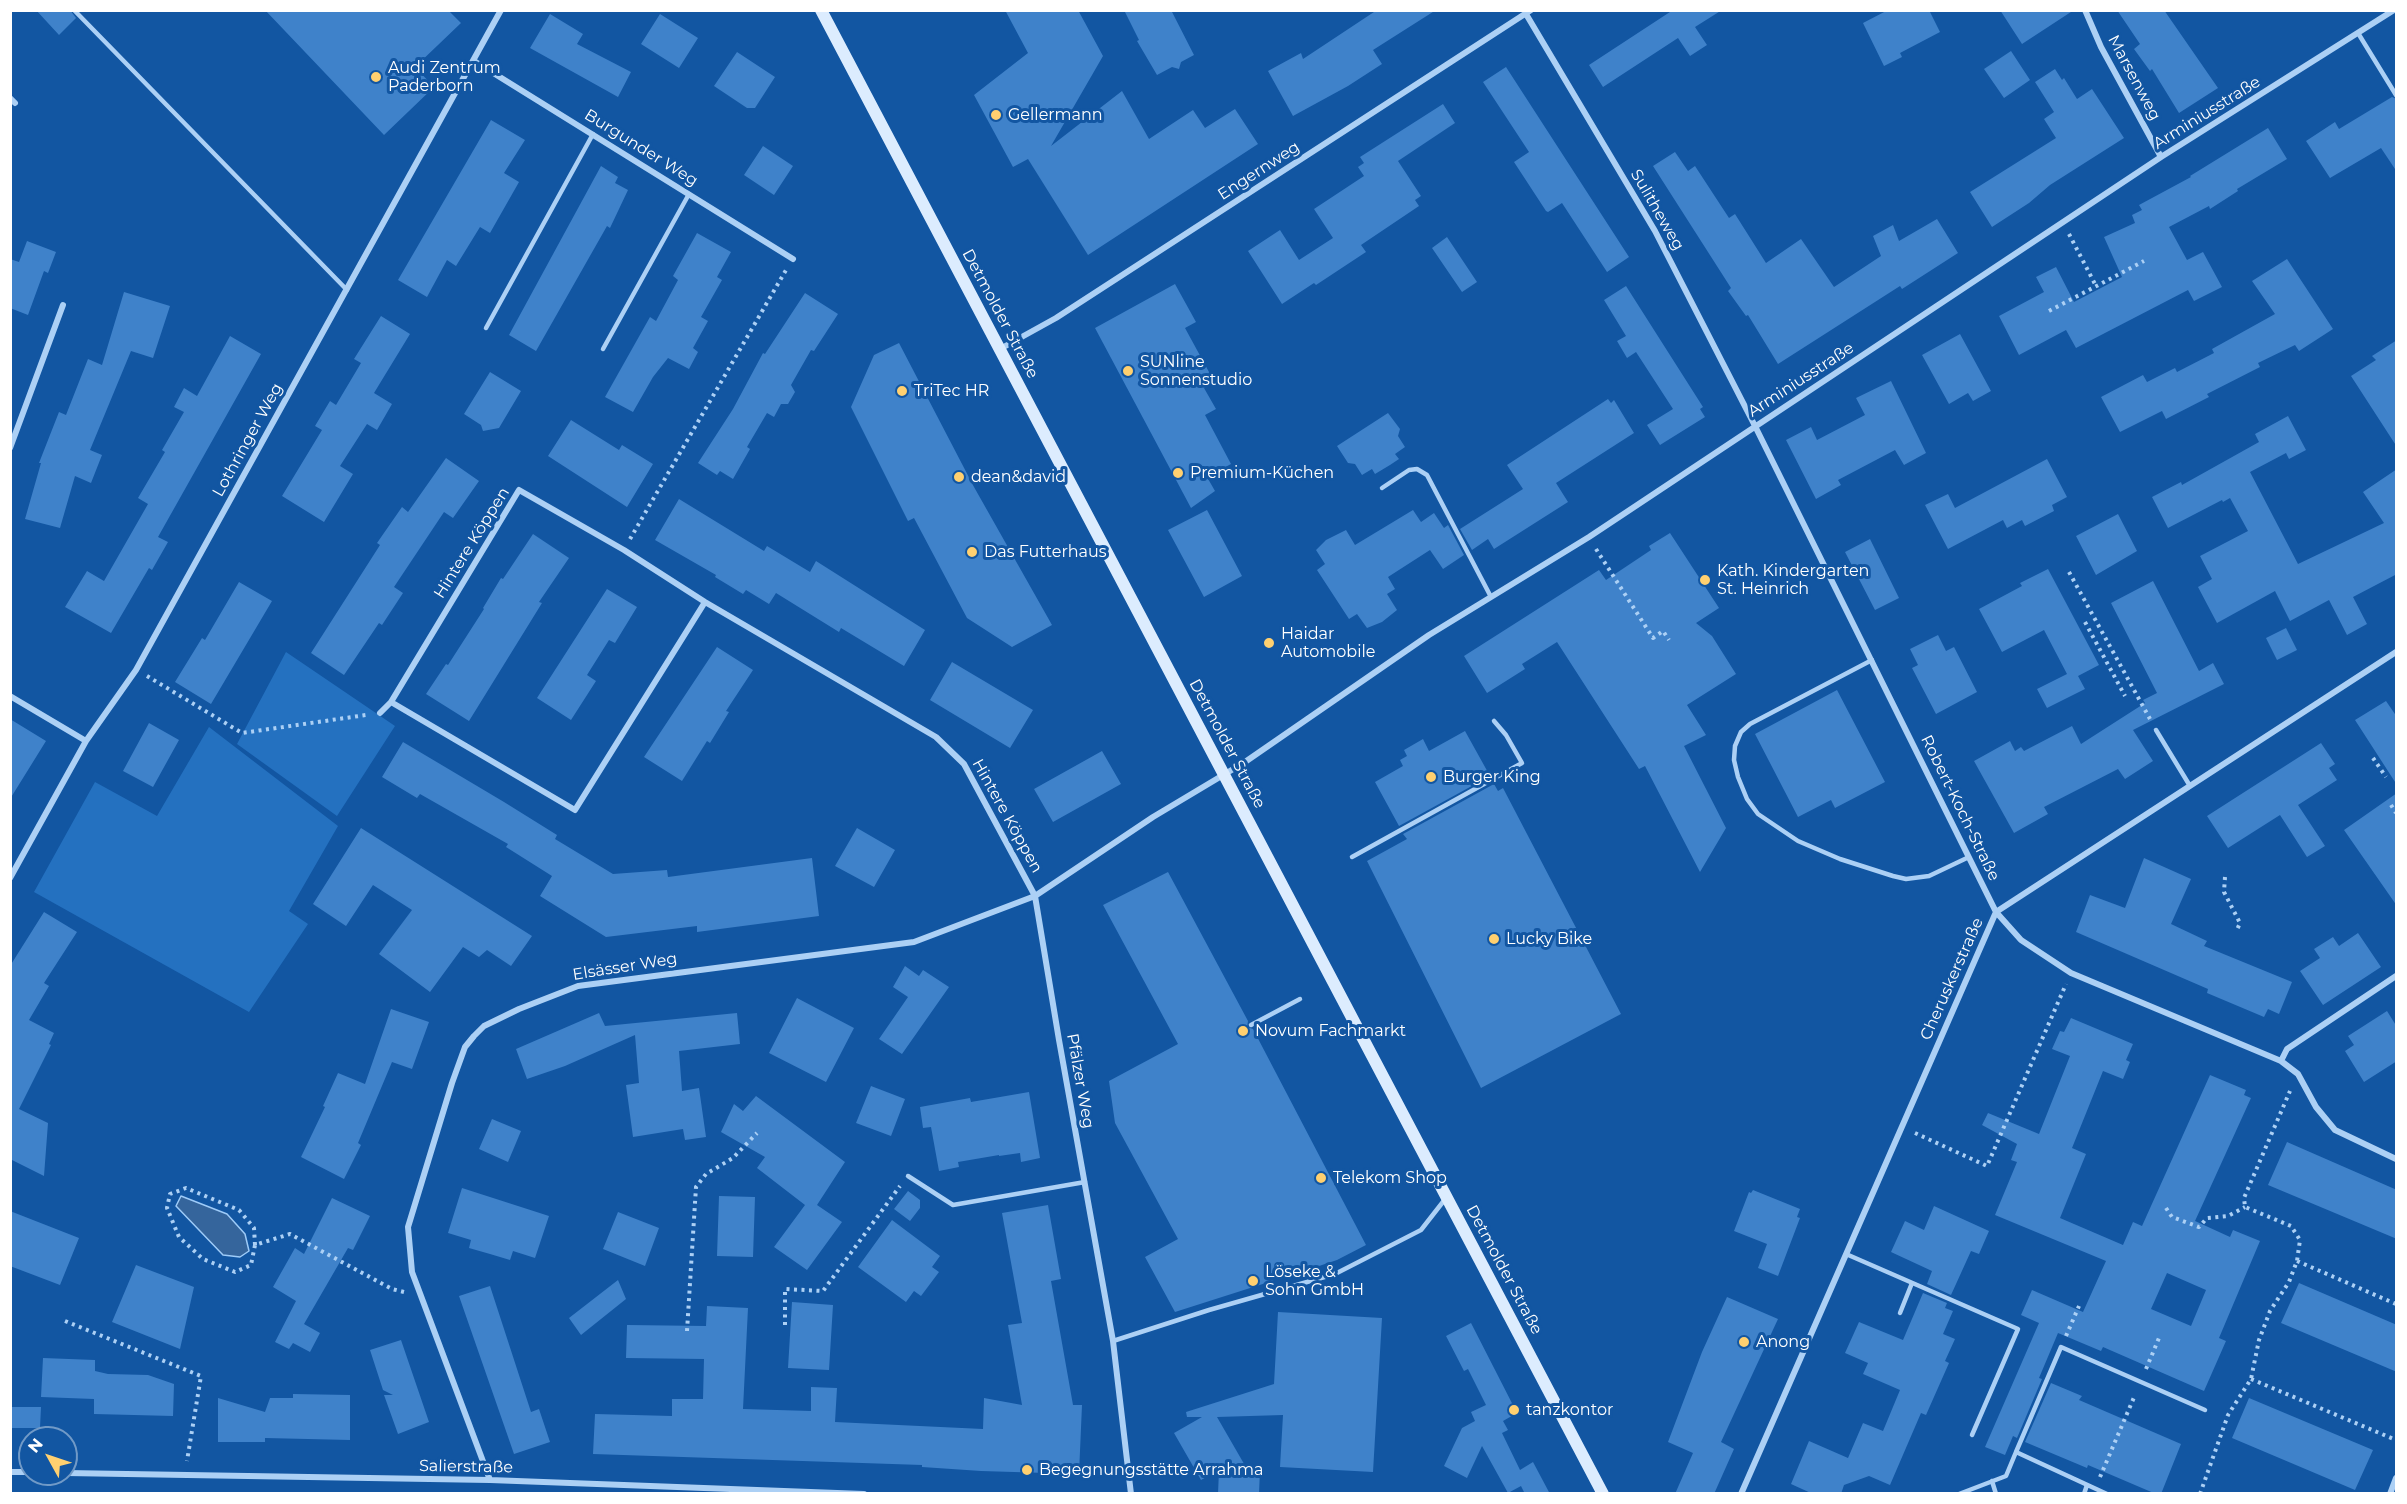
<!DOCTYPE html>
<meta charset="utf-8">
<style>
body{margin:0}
#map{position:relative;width:2407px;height:1504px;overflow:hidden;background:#1256a2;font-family:Montserrat,sans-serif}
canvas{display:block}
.frame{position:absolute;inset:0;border:12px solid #fff;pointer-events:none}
.north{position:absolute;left:18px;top:1426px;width:60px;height:60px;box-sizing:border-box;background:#1256a2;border:2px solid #719ac7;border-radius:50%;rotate:310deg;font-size:16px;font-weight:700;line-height:24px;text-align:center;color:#fff}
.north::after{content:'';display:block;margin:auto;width:21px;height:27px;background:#ffd070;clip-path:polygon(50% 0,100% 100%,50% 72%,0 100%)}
</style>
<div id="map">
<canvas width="2407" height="1504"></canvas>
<div class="frame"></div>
<div class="north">N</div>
</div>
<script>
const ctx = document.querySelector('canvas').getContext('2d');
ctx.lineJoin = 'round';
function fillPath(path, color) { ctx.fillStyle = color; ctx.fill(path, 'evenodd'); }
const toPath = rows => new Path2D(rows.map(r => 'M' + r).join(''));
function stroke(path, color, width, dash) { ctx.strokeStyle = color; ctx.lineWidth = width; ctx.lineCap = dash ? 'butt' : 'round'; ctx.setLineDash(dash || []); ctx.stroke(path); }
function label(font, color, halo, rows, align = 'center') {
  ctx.font = font + ' Montserrat,sans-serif'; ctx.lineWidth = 6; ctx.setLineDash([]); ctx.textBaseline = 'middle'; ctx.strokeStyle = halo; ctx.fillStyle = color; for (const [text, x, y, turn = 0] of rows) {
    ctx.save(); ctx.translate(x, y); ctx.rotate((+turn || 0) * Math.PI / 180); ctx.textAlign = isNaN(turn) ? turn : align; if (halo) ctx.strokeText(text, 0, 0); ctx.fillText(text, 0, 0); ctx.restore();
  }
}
const green = toPath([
 [286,652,395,726,337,816,237,744],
 [209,727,338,826,289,911,308,924,249,1012,34,892,95,782,157,816]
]);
const water = toPath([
 [181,1196,227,1214,245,1234,249,1251,240,1257,223,1255,176,1206,181,1196]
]);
const building = toPath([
 [36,10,70,10,76,18,59,35],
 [265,10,448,10,461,23,415,67,434,87,384,135],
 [1005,10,1078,10,1103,56,1051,146,1122,91,1149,139,1193,110,1205,128,1235,109,1258,144,1088,255,1028,159,1013,167,974,95,1028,53],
 [1124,10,1171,10,1194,55,1181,62,1179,69,1172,67,1157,75,1137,41,1139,40],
 [1377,10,1436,10,1373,50,1382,64,1348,86,1293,116,1268,71,1301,53,1303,59],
 [1673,10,1722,10,1695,27,1707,45,1690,56,1678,38,1603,87,1589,65],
 [1888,10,1929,10,1940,32,1900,53,1902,57,1884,66,1863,23],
 [2000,10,2074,10,2022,44],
 [2117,10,2164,10,2218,88,2179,113,2152,69,2150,71,2134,49,2140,44],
 [550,14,583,34,577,44,631,72,618,97,530,48],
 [660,14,698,38,679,68,641,44],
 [2011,51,2030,80,2004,98,1984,69],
 [737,52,775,77,755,108,747,108,714,86],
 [1506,67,1629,257,1607,272,1562,203,1548,212,1546,211,1514,162,1529,152,1483,82],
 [2055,69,2062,80,2064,78,2077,99,2092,89,2124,138,2050,185,2029,203,1992,227,1970,192,2056,138,2044,119,2054,112,2035,82],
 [2392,97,2397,99,2397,172,2381,148,2330,178,2306,141,2335,122,2339,129],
 [1443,104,1455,123,1398,161,1421,196,1415,200,1419,206,1361,245,1366,252,1316,285,1314,283,1282,304,1248,251,1280,230,1299,260,1333,238,1314,209,1364,176,1358,167,1364,163,1360,157],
 [491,120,525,140,504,173,519,182,490,233,480,227,456,266,447,260,427,297,398,280],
 [2268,128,2287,159,2237,189,2238,191,2210,209,2209,206,2169,227,2187,260,2203,252,2222,287,2194,301,2188,290,2076,348,2066,330,2019,355,1999,316,2044,292,2036,277,2056,267,2074,302,2122,277,2104,237,2135,223,2132,215,2142,210,2139,205,2191,177,2190,176],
 [763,146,793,166,774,195,744,175],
 [1675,152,1688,171,1695,166,1729,218,1735,214,1766,263,1801,239,1834,287,1881,256,1873,236,1893,225,1899,241,1937,219,1958,253,1902,289,1900,286,1778,364,1748,315,1746,316,1728,291,1731,288,1653,166],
 [601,166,618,177,615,183,628,190,610,228,607,226,536,351,509,335],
 [697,233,731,252,717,277,722,280,701,317,708,321,693,348,698,352,689,369,668,358,653,377,633,412,605,397,650,317,656,321,678,280,673,276],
 [1447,237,1477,282,1462,292,1432,248],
 [27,241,56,252,48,273,44,271,28,315,10,308,10,259,19,262],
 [2287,259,2333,329,2299,351,2295,345,2258,363,2260,367,2207,394,2209,397,2166,419,2162,411,2120,432,2101,397,2143,375,2147,382,2175,368,2177,372,2214,353,2212,349,2275,314,2252,281],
 [1175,284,1196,322,1185,328,1215,383,1204,388,1216,409,1205,415,1231,464,1207,477,1215,491,1191,508,1095,328],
 [1626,286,1703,407,1700,409,1705,417,1660,445,1647,425,1673,409,1636,352,1627,358,1617,341,1626,336,1604,300],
 [124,292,170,306,153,358,131,351,90,450,102,455,91,483,75,476,60,528,25,519,41,463,39,463,59,412,66,415,88,359,102,365],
 [805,293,838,314,814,351,811,350,791,385,795,392,788,404,781,404,774,417,767,413,747,447,750,449,733,479,720,471,717,475,698,463,733,409,763,353,765,354],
 [381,316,410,334,374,393,392,404,377,430,367,424,340,466,353,474,324,522,282,496,322,430,315,426,330,401,336,405,361,363,354,359],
 [1960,334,1991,391,1973,401,1968,393,1949,404,1922,355],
 [230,336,261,354,158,537,168,542,152,570,149,568,111,633,65,607,87,571,104,581,148,504,138,498,165,452,162,450,184,412,174,407,184,388,197,396],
 [2397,340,2397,447,2351,376,2376,360,2372,356],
 [899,343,974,487,1052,625,1012,647,967,618,914,518,908,521,851,407,874,355],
 [490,372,521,391,499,428,483,431,481,425,464,414],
 [1891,381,1926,453,1904,465,1895,450,1838,480,1841,485,1816,499,1786,440,1811,427,1817,440,1865,415,1856,398],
 [1608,399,1611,403,1614,400,1634,433,1556,483,1568,502,1494,549,1488,539,1472,550,1460,529,1523,489,1507,465],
 [1388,413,1400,429,1398,436,1405,447,1395,454,1399,459,1390,465,1375,474,1372,469,1362,475,1355,464,1348,463,1337,446],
 [2288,416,2306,450,2289,459,2286,453,2250,472,2298,564,2384,523,2363,492,2397,469,2397,574,2353,597,2367,624,2347,635,2329,600,2290,621,2275,591,2217,623,2198,587,2212,579,2200,556,2248,531,2230,498,2223,502,2222,500,2168,528,2152,497,2181,482,2182,485,2259,442,2255,434],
 [571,420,619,450,622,445,653,464,627,507,548,456],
 [446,458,479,481,453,518,444,512,394,587,403,593,382,625,379,623,344,675,311,653,380,545,377,543,402,507,408,512],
 [2047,459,2067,497,2052,505,2054,511,2025,526,2022,520,2007,528,2003,520,1948,549,1925,505,1948,494,1955,508],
 [679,499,764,551,767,546,810,572,816,561,925,630,904,666,841,628,839,632,776,593,769,604,746,590,743,594,715,577,716,575,655,540],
 [1207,510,1242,576,1204,597,1168,530],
 [1413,510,1421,522,1434,513,1444,528,1448,525,1464,555,1443,569,1430,550,1388,577,1395,589,1387,594,1397,610,1382,622,1367,628,1357,614,1349,619,1317,570,1325,564,1316,550,1326,540,1346,530,1355,545],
 [2118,514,2137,551,2096,575,2076,536],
 [1670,533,1719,608,1696,623,1712,636,1736,674,1687,705,1706,735,1684,746,1726,828,1700,872,1645,766,1639,769,1557,642,1522,664,1525,669,1487,693,1464,656,1599,570,1606,580,1651,550,1649,546],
 [533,534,569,558,539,602,542,603,469,721,426,694,446,664,448,665,484,609,483,608,501,578,503,579],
 [1870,539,1899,598,1875,610,1845,552],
 [2048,569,2099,665,2078,676,2085,689,2047,708,2037,689,2067,674,2044,630,2002,652,1979,609,2022,586,2020,583],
 [2153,581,2199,671,2213,663,2224,684,2133,730,2153,761,2125,779,2118,769,2044,807,2048,814,2014,833,1974,761,2010,741,2015,751,2021,747,2024,751,2072,726,2081,744,2145,703,2143,700,2157,693,2111,603],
 [239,582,272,601,211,704,175,682,202,638,205,640],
 [607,589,637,607,615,643,609,640,587,675,596,681,571,720,537,698],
 [2286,628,2297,650,2277,660,2266,638],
 [1938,635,1946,651,1954,647,1977,692,1936,714,1912,668,1918,665,1910,649],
 [717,647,753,670,726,711,729,712,710,743,707,741,682,781,644,757],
 [952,662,1033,710,1010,748,930,700],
 [1837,690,1885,782,1835,808,1831,800,1798,817,1755,734],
 [2386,701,2397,717,2397,785,2355,720],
 [10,719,46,741,10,799],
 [149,723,179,740,153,787,123,771],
 [1465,731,1490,776,1399,826,1375,782,1403,766,1400,760,1407,756,1404,750,1423,739,1429,751],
 [403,742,504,802,557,835,555,839,613,874,667,870,668,877,812,858,819,916,697,932,697,926,606,937,540,896,552,876,506,847,508,844,420,794,417,798,382,777],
 [2321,743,2335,764,2329,768,2337,780,2298,805,2325,846,2307,857,2280,815,2228,848,2207,816],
 [1102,751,1121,784,1053,822,1034,789],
 [1494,784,1498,791,1503,788,1621,1014,1481,1088,1367,861,1407,839,1403,834],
 [2397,793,2397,906,2344,830],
 [361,828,532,936,511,966,487,950,479,957,463,947,430,992,379,954,412,910,373,885,346,926,313,904],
 [857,828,895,850,874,887,835,866],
 [2144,858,2191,879,2171,924,2207,941,2204,946,2292,982,2279,1014,2268,1009,2264,1017,2207,993,2208,989,2076,932,2090,895,2125,908],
 [1168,872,1248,1021,1247,1027,1253,1029,1366,1245,1337,1260,1301,1272,1299,1269,1269,1282,1175,1312,1145,1257,1178,1239,1115,1123,1109,1081,1178,1044,1103,905],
 [44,912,77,932,44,983,49,986,29,1020,54,1033,49,1044,51,1045,19,1109,48,1123,44,1176,10,1159,10,966],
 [2358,933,2381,967,2323,1005,2300,971,2320,958,2314,949,2333,937,2339,946],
 [905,966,919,976,923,970,949,987,902,1054,879,1039,908,997,893,987],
 [797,998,854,1028,826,1082,769,1053],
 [391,1009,429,1022,412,1069,392,1062,358,1143,361,1145,344,1179,301,1157,325,1107,323,1106,338,1073,365,1084],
 [2387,1011,2397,1027,2397,1061,2364,1082,2345,1051,2354,1045,2348,1036],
 [599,1013,605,1026,737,1013,740,1044,679,1051,682,1091,699,1088,706,1137,685,1140,683,1129,633,1137,626,1085,639,1083,635,1035,565,1066,527,1079,516,1049],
 [2071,1018,2133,1044,2126,1060,2130,1062,2123,1079,2103,1071,2072,1148,2086,1154,2060,1218,2123,1245,2133,1222,2142,1226,2210,1075,2246,1090,2244,1095,2251,1098,2195,1221,2230,1237,2233,1230,2260,1241,2219,1338,2226,1341,2204,1391,2103,1347,2101,1351,2058,1333,2039,1378,2042,1379,2017,1438,2013,1436,2005,1455,1985,1447,2039,1323,2021,1315,2032,1290,2083,1312,2106,1261,1995,1215,2017,1162,2011,1160,2017,1144,1982,1125,1988,1113,2039,1134,2070,1056,2052,1049,2060,1031,2064,1032],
 [2167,1273,2206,1290,2191,1326,2151,1309],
 [871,1086,905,1099,891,1136,856,1123],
 [1029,1092,1040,1158,1021,1162,1020,1153,999,1156,999,1155,958,1162,959,1167,939,1171,931,1127,923,1128,920,1107,970,1098,971,1102],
 [756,1096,845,1162,817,1205,842,1222,807,1270,774,1247,805,1205,757,1168,765,1157,721,1132,734,1104,743,1111],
 [492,1119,521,1131,508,1162,479,1149],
 [2287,1142,2397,1190,2397,1239,2268,1185],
 [462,1188,549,1216,535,1258,513,1251,510,1260,490,1254,469,1248,471,1240,448,1233],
 [1753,1190,1800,1209,1797,1217,1800,1218,1778,1276,1758,1268,1767,1244,1734,1231,1749,1192,1751,1193],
 [908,1191,920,1200,920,1208,910,1221,894,1209],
 [719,1196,755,1197,753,1257,717,1256],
 [332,1198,370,1216,353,1250,348,1248,304,1324,320,1333,310,1352,293,1343,289,1349,275,1342,296,1301,273,1287,295,1248,304,1254],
 [1048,1205,1061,1279,1051,1281,1073,1405,1082,1405,1079,1474,981,1471,922,1467,922,1465,593,1454,595,1414,672,1416,672,1399,703,1399,704,1359,626,1358,627,1325,706,1326,707,1306,748,1308,743,1409,811,1411,811,1387,837,1388,835,1422,983,1429,984,1398,1022,1405,1008,1325,1022,1323,1002,1213],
 [1934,1206,1989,1231,1979,1254,1971,1251,1951,1295,1927,1284,1932,1271,1891,1252,1905,1221,1924,1230],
 [10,1211,79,1238,60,1285,10,1266],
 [618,1212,659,1228,645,1266,603,1249],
 [892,1220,940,1256,932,1267,939,1272,921,1296,914,1291,906,1302,858,1267],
 [136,1265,194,1287,180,1349,112,1322],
 [618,1280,626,1299,581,1335,569,1318],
 [2299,1283,2397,1325,2397,1372,2281,1323],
 [490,1286,531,1412,539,1409,550,1442,514,1454,459,1296],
 [1923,1293,1947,1303,1945,1308,1953,1311,1943,1334,1955,1339,1945,1361,1949,1363,1926,1415,1921,1413,1890,1485,1869,1476,1844,1485,1841,1494,1813,1494,1791,1484,1809,1441,1848,1458,1863,1423,1883,1431,1900,1390,1863,1374,1868,1363,1845,1353,1859,1322,1903,1340],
 [1727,1297,1778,1319,1721,1442,1734,1449,1714,1494,1675,1494,1693,1453,1668,1442,1702,1352],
 [792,1302,833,1305,829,1370,788,1368],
 [1278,1312,1382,1318,1373,1472,1280,1467,1283,1415,1217,1417,1247,1469,1260,1470,1259,1494,1218,1494,1219,1470,1201,1480,1174,1433,1202,1417,1187,1417,1186,1412,1274,1384],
 [1471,1323,1517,1413,1503,1421,1508,1430,1502,1433,1520,1470,1533,1462,1550,1494,1525,1494,1521,1486,1508,1493,1482,1446,1467,1478,1444,1466,1462,1428,1475,1421,1471,1412,1486,1405,1468,1369,1464,1371,1446,1336],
 [401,1340,429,1422,398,1434,384,1395,393,1395,383,1390,370,1350],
 [43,1358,95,1360,95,1371,108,1374,148,1375,174,1384,173,1416,94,1414,94,1399,41,1397],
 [2051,1383,2082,1396,2079,1400,2181,1444,2161,1494,2156,1494,2088,1465,2087,1468,2025,1442],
 [293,1394,350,1395,350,1440,265,1438,265,1442,218,1442,218,1398,265,1412,270,1398,293,1398],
 [2249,1398,2373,1450,2355,1490,2232,1438],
 [10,1407,41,1407,40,1428,10,1428]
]);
const path = toPath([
 [2069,234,2096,286],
 [2049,311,2144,261],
 [630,539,786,270],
 [1596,549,1653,638,1663,631,1669,640],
 [2069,572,2150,719],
 [2085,622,2125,696],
 [147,676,242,733,366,715],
 [2373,758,2386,777],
 [2391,805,2396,813],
 [2225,877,2224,892,2240,923,2236,932],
 [1915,1133,1987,1166,2066,984],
 [2166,1208,2172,1217,2199,1227,2207,1218,2228,1216,2245,1207],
 [255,1245,254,1228,239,1210,186,1188,170,1194,167,1208,179,1237,203,1259,235,1272,251,1265,255,1245,290,1234,392,1289,404,1292],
 [2297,1261,2396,1304],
 [65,1321,201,1376,187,1461],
 [785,1325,785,1289,823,1291,900,1186],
 [687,1331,696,1187,706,1174,733,1158,757,1133],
 [2066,1336,2079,1306],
 [2146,1369,2159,1338],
 [2251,1379,2396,1440],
 [2100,1477,2135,1395],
 [2200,1494,2228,1415,2251,1379,2259,1340,2270,1311,2289,1282,2297,1261,2300,1240,2291,1226,2245,1207,2244,1198,2290,1091]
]);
const lane = toPath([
 [74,10,347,290],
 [2358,33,2396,95],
 [486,328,593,134],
 [603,349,689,194],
 [1382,488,1409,470,1417,469,1427,475,1491,597],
 [1872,660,1750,724,1741,732,1735,746,1734,760,1738,777,1747,799,1758,814,1798,841,1840,859,1893,876,1906,879,1929,876,1969,857],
 [2156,730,2190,786],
 [1352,857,1522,763,1506,735,1494,721],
 [1251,1025,1300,999],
 [908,1176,953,1205,1085,1182],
 [1846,1254,2018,1329,1972,1435],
 [1900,1313,1912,1283],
 [1113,1341,1209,1310,1335,1274,1421,1230,1446,1198],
 [2016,1452,2061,1347,2205,1410],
 [1992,1481,1996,1494],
 [1959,1494,2006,1476,2016,1452,2107,1494],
 [2084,1494,2087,1485]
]);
const street = toPath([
 [2085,10,2101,47,2161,157],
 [1526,14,1655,231,1755,426,1996,912,2021,940,2071,973,2281,1061,2298,1074,2316,1107,2335,1130,2396,1159],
 [474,61,793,259],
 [10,98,15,103],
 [1000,349,1056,318,1531,10],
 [10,448,63,305],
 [10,696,86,741],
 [380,713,391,702],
 [10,878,86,741,136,670,501,10],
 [2281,1061,2287,1049,2396,976],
 [10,1472,30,1472],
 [66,1473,490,1480,864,1494],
 [490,1480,412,1272,408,1227,452,1083,465,1047,474,1036,484,1026,519,1009,578,986,914,942,1035,896,964,764,936,737,705,602,624,550,519,490,391,702,575,810,705,602],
 [1131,1494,1113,1341,1059,1040,1035,896,1153,817,1245,762,1429,635,1589,537,2161,157,2394,10],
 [1741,1494,1996,912,2396,652],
 [2390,1494,2396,1478]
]);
const secondary = toPath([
 [821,10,1603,1494]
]);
const markers = [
 [376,77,6,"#ffd070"],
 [996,115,6,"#ffd070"],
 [1128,371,6,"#ffd070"],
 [902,391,6,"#ffd070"],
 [1178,473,6,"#ffd070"],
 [959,477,6,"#ffd070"],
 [972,552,6,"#ffd070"],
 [1705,580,6,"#ffd070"],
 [1269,643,6,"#ffd070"],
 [1431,777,6,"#ffd070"],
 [1494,939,6,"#ffd070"],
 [1243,1031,6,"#ffd070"],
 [1321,1178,6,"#ffd070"],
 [1253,1281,6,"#ffd070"],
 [1744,1342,6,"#ffd070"],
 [1514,1410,6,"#ffd070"],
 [1027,1470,6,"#ffd070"]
];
const poiNames = [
 ["Audi Zentrum",388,68],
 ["Paderborn",388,86],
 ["Gellermann",1008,115],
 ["SUNline",1140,362],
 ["Sonnenstudio",1140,380],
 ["TriTec HR",914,391],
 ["Premium-Küchen",1190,473],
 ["dean&david",971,477],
 ["Das Futterhaus",984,552],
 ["Kath. Kindergarten",1717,571],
 ["St. Heinrich",1717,589],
 ["Haidar",1281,634],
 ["Automobile",1281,652],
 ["Burger King",1443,777],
 ["Lucky Bike",1506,939],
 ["Novum Fachmarkt",1255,1031],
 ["Telekom Shop",1333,1178],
 ["Löseke &",1265,1272],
 ["Sohn GmbH",1265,1290],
 ["Anong",1756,1342],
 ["tanzkontor",1526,1410],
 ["Begegnungsstätte Arrahma",1039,1470]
];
const streetNames = [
 ["Marsenweg",2134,78,62],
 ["Arminiusstraße",2207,113,-32],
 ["Burgunder Weg",641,148,32],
 ["Engernweg",1259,171,-33],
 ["Sulitheweg",1657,210,60],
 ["Detmolder Straße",1000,314,62],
 ["Arminiusstraße",1801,380,-33],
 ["Lothringer Weg",248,440,-61],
 ["Hintere Köppen",472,543,-58],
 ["Detmolder Straße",1227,744,62],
 ["Robert-Koch-Straße",1960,808,64],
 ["Hintere Köppen",1007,816,61],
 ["Elsässer Weg",625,967,-9],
 ["Cheruskerstraße",1952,979,-66],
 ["Pfälzer Weg",1080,1081,80],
 ["Detmolder Straße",1504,1270,62],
 ["Salierstraße",466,1467,1]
];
fillPath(green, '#2471c0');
fillPath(water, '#35659c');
stroke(water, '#9ecbf8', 1.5);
fillPath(building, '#3f82ca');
stroke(path, '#acd0f5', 4, [3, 4.5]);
stroke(lane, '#acd0f5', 4.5);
stroke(street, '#acd0f5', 6);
stroke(secondary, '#dcecfe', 12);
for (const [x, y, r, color] of markers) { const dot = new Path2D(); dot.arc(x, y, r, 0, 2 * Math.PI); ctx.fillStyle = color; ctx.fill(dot); stroke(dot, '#1256a2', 2); }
label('16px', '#fff', '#1256a2', poiNames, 'left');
label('16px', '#fff', '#1256a2', streetNames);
</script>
